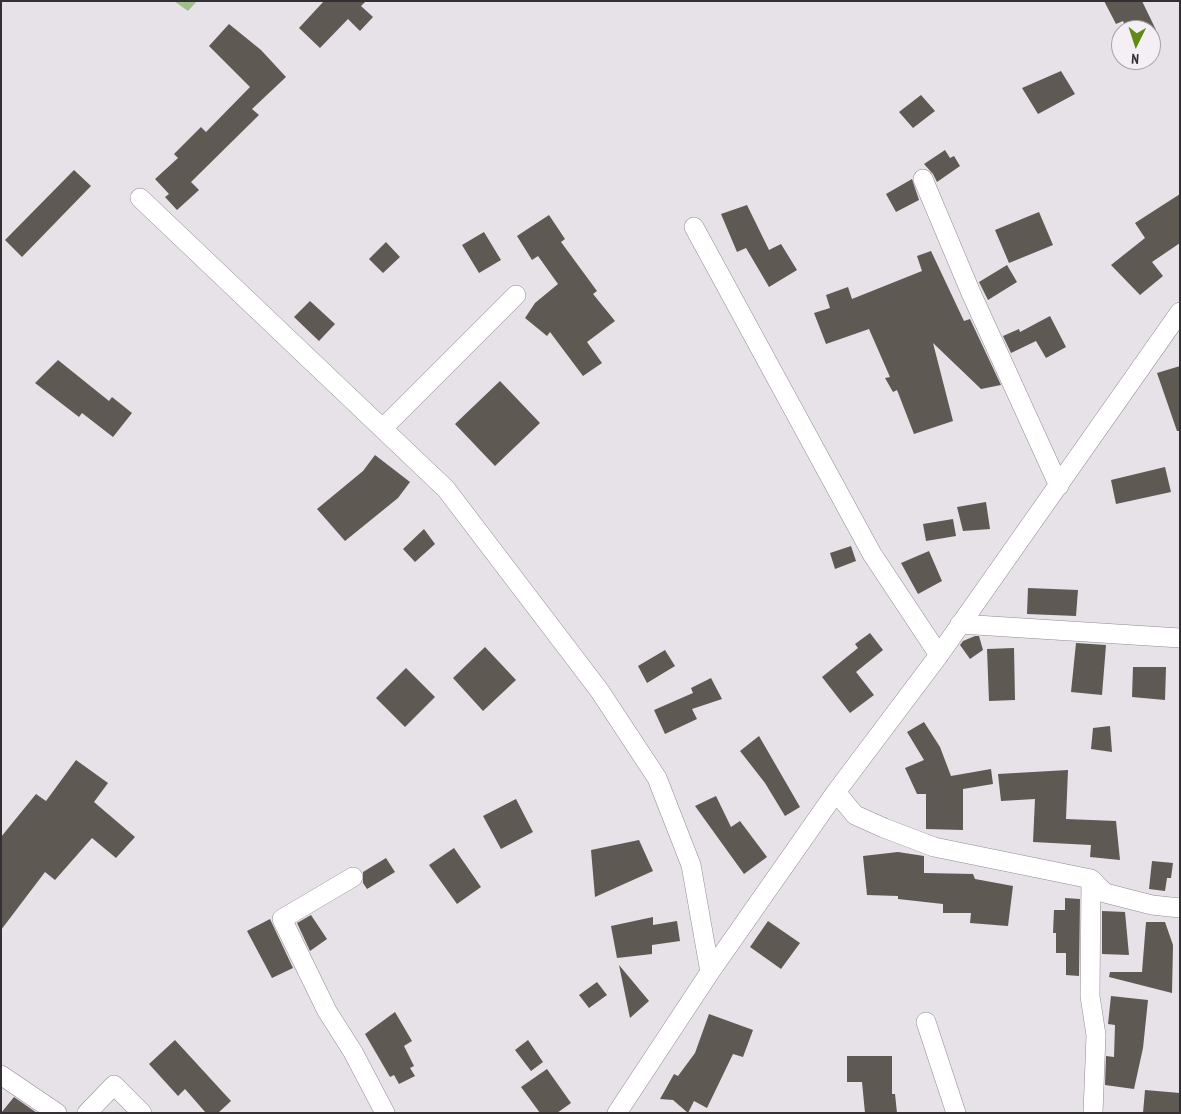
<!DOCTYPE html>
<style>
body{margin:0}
#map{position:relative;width:1181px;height:1114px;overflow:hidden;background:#e7e1e8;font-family:"PT Sans Narrow",sans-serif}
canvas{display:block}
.frame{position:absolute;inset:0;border:2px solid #323033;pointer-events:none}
.north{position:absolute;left:1111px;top:20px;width:50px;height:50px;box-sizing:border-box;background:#f4eef5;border:1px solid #a6a2a7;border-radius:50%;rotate:184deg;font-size:14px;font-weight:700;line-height:20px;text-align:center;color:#323033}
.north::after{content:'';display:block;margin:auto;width:18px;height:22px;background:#618915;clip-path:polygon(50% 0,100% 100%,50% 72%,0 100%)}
</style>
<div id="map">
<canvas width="1181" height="1114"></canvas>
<div class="frame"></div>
<div class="north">N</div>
</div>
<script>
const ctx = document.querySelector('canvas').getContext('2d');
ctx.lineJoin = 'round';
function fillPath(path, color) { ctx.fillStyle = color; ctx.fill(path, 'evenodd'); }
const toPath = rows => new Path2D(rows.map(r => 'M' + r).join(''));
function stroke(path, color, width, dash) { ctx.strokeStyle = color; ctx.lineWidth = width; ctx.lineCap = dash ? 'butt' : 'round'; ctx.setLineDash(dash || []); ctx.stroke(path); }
const green = toPath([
 [174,1,197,1,188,11]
]);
const building = toPath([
 [324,1,366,1,361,6,373,17,360,31,348,19,320,48,299,28],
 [1104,1,1142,1,1156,30,1127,30,1123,21,1116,24],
 [229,24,261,50,286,77,252,109,259,115,191,182,199,190,177,210,165,197,169,194,155,179,178,158,174,154,201,127,206,132,250,87,209,46],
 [1061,71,1075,94,1038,114,1022,88],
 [921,95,935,111,913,128,899,112],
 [945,150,950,158,954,156,960,166,937,182,933,174,924,164],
 [74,170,91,186,22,257,5,240],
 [912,179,919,200,896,212,886,194],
 [1180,194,1180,243,1152,262,1163,276,1140,295,1111,265,1145,238,1135,223],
 [747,205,769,250,781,244,797,270,769,287,746,248,737,252,721,214],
 [1039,212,1053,245,1009,263,995,230],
 [549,215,565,239,561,242,597,291,593,294,615,321,587,342,602,363,583,376,550,332,547,336,525,318,535,303,558,284,538,256,532,260,517,236],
 [484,232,501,260,479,273,462,245],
 [386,242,400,257,383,273,369,259],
 [931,251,964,321,970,319,1001,385,981,389,933,343,953,421,914,434,897,390,893,392,885,378,890,377,869,329,826,344,814,313,830,308,826,295,848,287,852,299,922,271,917,256],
 [1007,265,1017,282,988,300,979,282],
 [310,301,335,324,319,341,294,317],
 [1050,316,1066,347,1046,358,1036,341,1011,353,1003,336,1019,329,1020,332],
 [58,360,109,401,112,397,132,413,113,437,82,413,79,417,35,383],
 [1180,366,1180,431,1177,431,1157,373],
 [500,381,540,423,495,466,455,424],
 [375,455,410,482,398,498,345,541,317,509,363,471],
 [1165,467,1171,492,1116,504,1111,480],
 [986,502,990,529,963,531,957,507],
 [953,519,956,536,926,541,923,524],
 [424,529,435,544,415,562,403,549],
 [851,546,856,561,835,569,830,553],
 [929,551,942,581,918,594,901,563],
 [1028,588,1078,590,1076,616,1027,614],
 [870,633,883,650,856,672,874,695,850,713,822,677,858,648,855,644],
 [975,636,979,636,983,650,970,659,960,645,963,641],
 [1076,643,1106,645,1102,695,1071,692],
 [485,647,516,680,483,711,453,678],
 [1014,648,1015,700,989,701,987,649],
 [665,650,675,666,647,683,638,666],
 [1133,667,1166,667,1165,700,1132,697],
 [406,668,435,697,405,727,376,698],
 [711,678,722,699,692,709,697,719,665,734,654,710,693,693,691,688],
 [924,722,940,747,951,776,991,769,993,784,963,789,963,830,926,829,926,794,917,794,905,768,924,760,907,732],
 [1110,726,1112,752,1091,749,1093,728],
 [759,736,800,807,785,816,765,783,740,751],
 [76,760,108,783,94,802,135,837,116,858,92,838,55,880,45,872,1,930,1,837,36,794,46,801],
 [1068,770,1066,819,1116,821,1120,860,1090,857,1091,845,1033,842,1035,799,1001,801,998,774],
 [716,796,731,827,740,821,767,857,744,874,695,806],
 [516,799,533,832,501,849,483,816],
 [639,840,653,871,595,897,591,850],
 [454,848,481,887,457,904,429,865],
 [898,852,924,856,924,873,973,874,975,879,1013,886,1008,926,970,923,971,913,943,913,943,904,898,899,898,896,867,895,863,856],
 [386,858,395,872,367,889,363,883,363,872],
 [1152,861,1173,863,1171,878,1167,878,1165,891,1149,889],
 [1065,898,1080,899,1079,976,1066,975,1066,953,1056,953,1056,933,1053,933,1054,910,1065,910],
 [1102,911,1125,912,1129,955,1102,954],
 [311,915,327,939,310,951,297,923],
 [653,917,653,925,677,921,680,941,652,945,652,954,617,958,611,926],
 [270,919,293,968,272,978,247,931],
 [768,921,800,943,781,969,750,947],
 [1146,922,1165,922,1173,945,1172,993,1109,977,1110,972,1142,972],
 [619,965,649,1001,630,1018],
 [597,982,607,995,589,1008,579,995],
 [1111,996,1148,1000,1143,1048,1134,1089,1105,1085,1106,1056,1114,1057,1115,1025,1108,1024],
 [395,1012,412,1041,404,1046,414,1066,410,1068,415,1076,399,1084,394,1075,390,1077,365,1034],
 [709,1014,753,1030,743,1057,733,1054,707,1108,694,1101,688,1113,673,1100,660,1099,674,1074,678,1076,695,1053],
 [175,1040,231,1101,218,1113,206,1113,185,1089,178,1096,149,1064],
 [528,1040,543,1062,531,1071,515,1050],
 [847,1056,892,1056,892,1094,895,1094,897,1113,865,1113,862,1082,847,1082],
 [547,1069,571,1103,557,1113,540,1113,521,1087],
 [1145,1090,1180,1093,1180,1113,1143,1113],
 [14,1097,37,1113,1,1113]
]);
const minor = toPath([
 [923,179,971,293,1059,486],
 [140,198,446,489,599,690,657,778,691,865,710,972],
 [694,227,872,554,939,655],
 [383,428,516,295],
 [960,624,1180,638],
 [836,792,855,815,884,828,934,847,1091,879,1105,893,1152,905,1180,908],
 [353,877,282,919,327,1011,353,1052,385,1113],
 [1091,879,1090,996,1096,1035,1093,1113],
 [926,1022,956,1113],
 [1,1075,57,1113],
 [87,1113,114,1085,142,1113],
 [617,1113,710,972,836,792,939,655,1180,312]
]);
fillPath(green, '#a0bf89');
fillPath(building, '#5e5952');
stroke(minor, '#918b92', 20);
stroke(minor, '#fff', 19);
</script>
